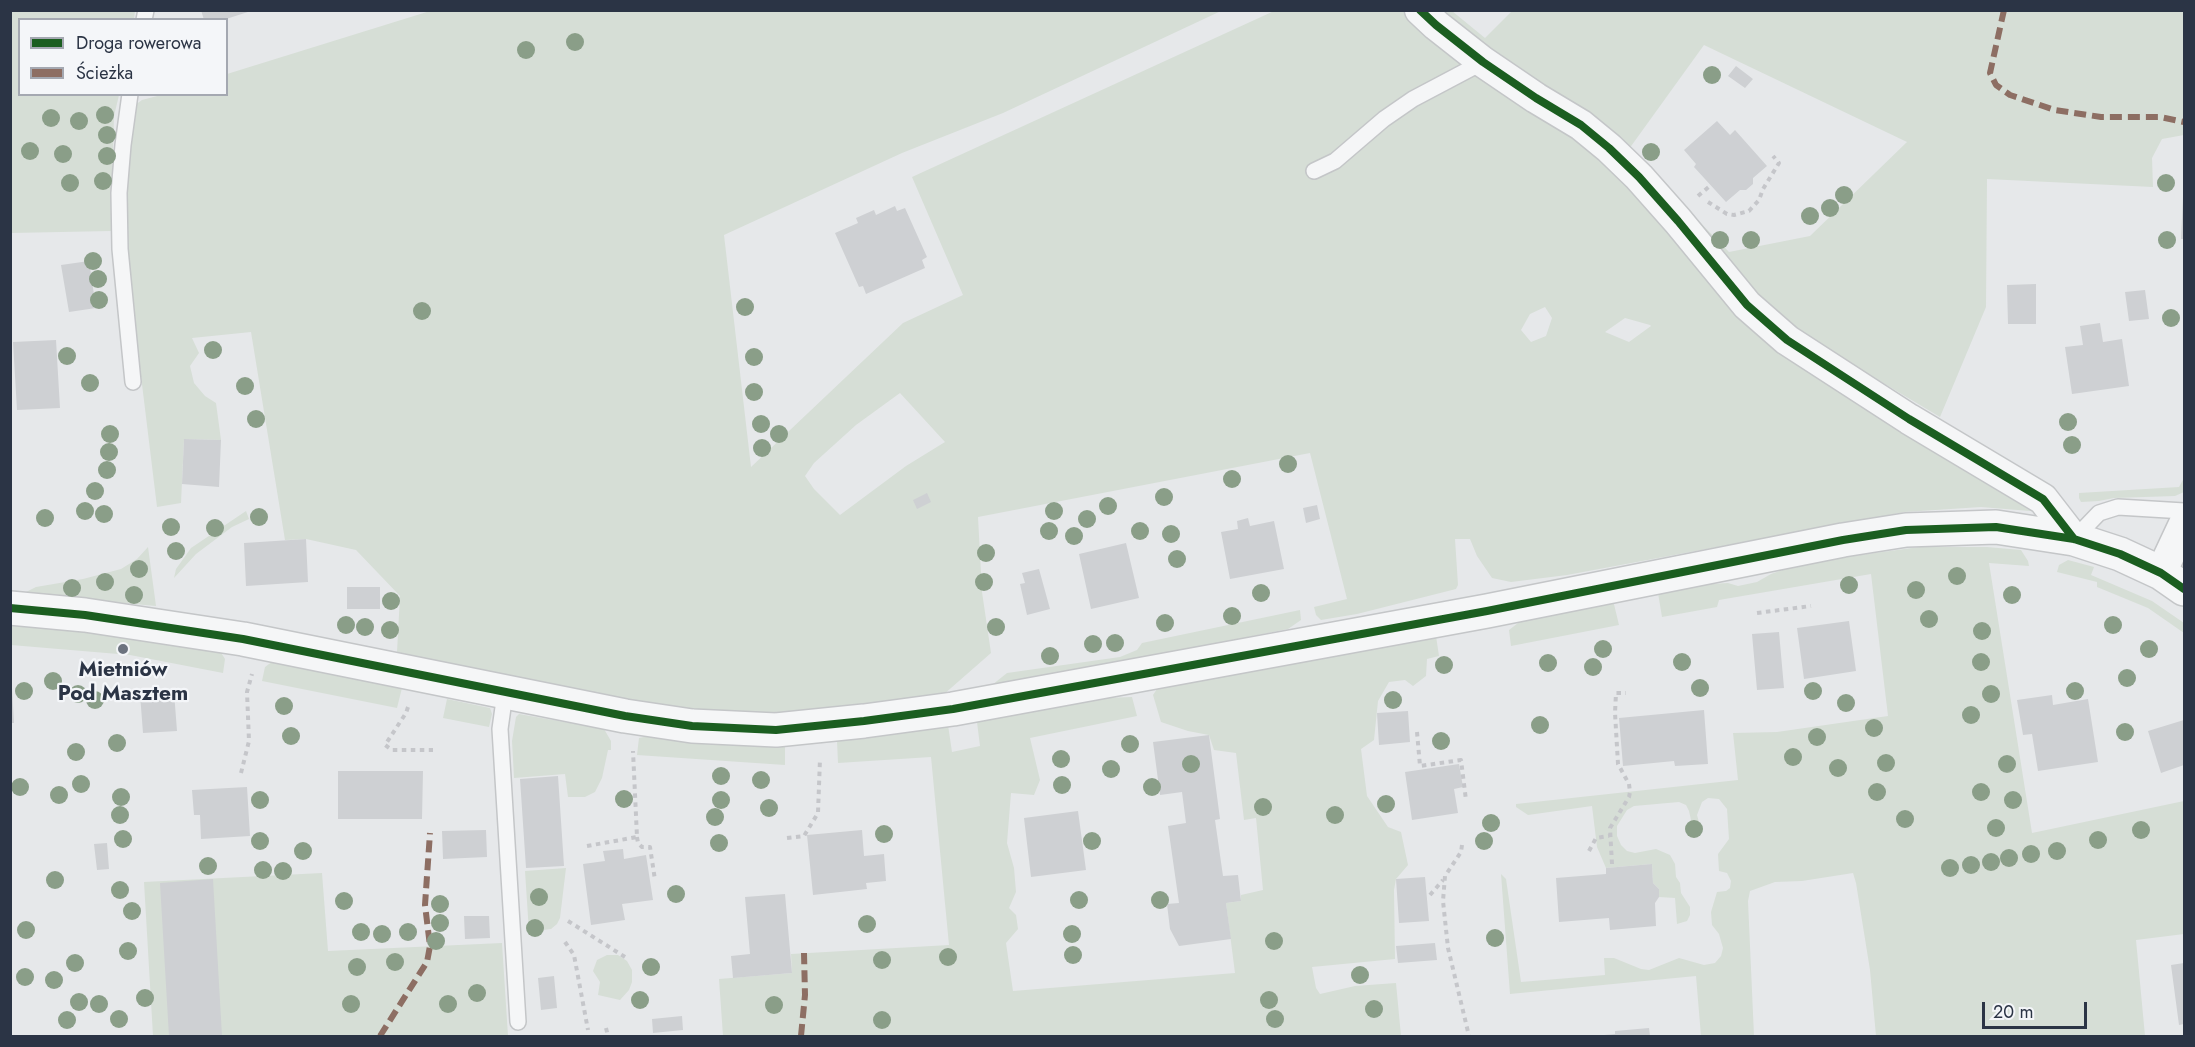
<!DOCTYPE html>
<meta charset="utf-8">
<style>
body{margin:0}
#map{position:relative;width:2195px;height:1047px;overflow:hidden;background:#e6e8ea;font-family:Jost,sans-serif}
canvas{display:block}
.frame{position:absolute;inset:0;border:12px solid #2b3445;pointer-events:none}
.legend{position:absolute;left:18px;top:18px;width:210px;height:78px;box-sizing:border-box;background:#f4f6f9;border:2px solid #a4a8b1;margin:0;padding:8px 10px;list-style:none;font-size:18px;color:#2b3445}
.legend li{display:flex;align-items:center;gap:12px;height:30px}
.legend b{width:30px;border:2px solid #a4a8b1}
.scale{position:absolute;left:1982px;top:1002px;width:105px;height:27px;box-sizing:border-box;border:3px solid #2b3445;border-top:0;padding-left:8px;font-size:18px;line-height:21px;white-space:nowrap;color:#2b3445;-webkit-text-stroke:4px #f4f6f9;paint-order:stroke}
</style>
<div id="map">
<canvas width="2195" height="1047"></canvas>
<div class="frame"></div>
<ul class="legend">
<li><b style="height:8px;background:#1b5e20"></b>Droga rowerowa</li>
<li><b style="height:8px;background:#8d6e63"></b>Ścieżka</li>
</ul>
<div class="scale">20 m</div>
</div>
<script>
const ctx = document.querySelector('canvas').getContext('2d');
ctx.lineJoin = 'round';
function fillPath(path, color) { ctx.fillStyle = color; ctx.fill(path, 'evenodd'); }
const toPath = rows => new Path2D(rows.map(r => 'M' + r).join(''));
function stroke(path, color, width, dash) { ctx.strokeStyle = color; ctx.lineWidth = width; ctx.lineCap = dash ? 'butt' : 'round'; ctx.setLineDash(dash || []); ctx.stroke(path); }
function label(font, color, halo, rows, align = 'center') {
  ctx.font = font + ' Jost,sans-serif'; ctx.lineWidth = 4.5; ctx.setLineDash([]); ctx.textBaseline = 'middle'; ctx.strokeStyle = halo; ctx.fillStyle = color; for (const [text, x, y, turn = 0] of rows) {
    ctx.save(); ctx.translate(x, y); ctx.rotate((+turn || 0) * Math.PI / 180); ctx.textAlign = isNaN(turn) ? turn : align; if (halo) ctx.strokeText(text, 0, 0); ctx.fillText(text, 0, 0); ctx.restore();
  }
}
const green = toPath([
 [1513,10,2184,11,2184,135,2162,139,2152,158,2153,187,1987,179,1986,307,1940,417,1853,365,1789,331,1685,212,1688,210,1729,252,1810,236,1907,142,1704,45,1629,149,1433,11,1452,11,1485,38],
 [10,11,135,11,134,19,20,20,20,94,119,95,114,116,111,231,11,233],
 [430,11,1221,11,1003,113,902,153,724,235,751,467,903,323,963,295,912,177,1274,11,1409,11,1598,152,1715,284,2035,508,2030,511,1981,507,1905,512,1567,575,1511,582,1492,578,1477,556,1470,539,1455,539,1458,585,1456,589,1357,614,1321,620,1316,615,1314,607,1347,599,1310,453,978,517,982,592,991,653,943,695,842,709,759,715,656,709,557,690,397,652,400,596,356,550,306,539,285,540,251,332,192,338,199,353,190,366,194,383,205,396,216,403,221,440,184,439,181,503,157,507,125,245,125,183,135,105,142,100,161,95,226,94,227,74],
 [1545,307,1552,318,1546,336,1531,342,1521,330,1530,314],
 [1625,318,1650,325,1651,326,1629,342,1605,332],
 [900,393,945,442,906,466,840,515,814,489,805,476,814,463,856,425],
 [2184,478,2184,492,2175,496,2114,498,2099,501,2081,502,2079,498,2079,493,2179,487],
 [246,511,249,519,232,527,196,554,174,578,176,569,191,548],
 [148,547,156,606,22,594,36,587,83,579,121,569,137,559],
 [1919,547,1987,547,2021,550,2028,561,2029,566,1989,563,2032,833,2184,801,2184,934,2136,940,2145,1036,1876,1036,1870,970,1856,883,1853,873,1802,881,1775,882,1750,891,1748,901,1754,1036,1701,1036,1696,976,1510,994,1501,874,1506,879,1521,982,1605,975,1604,958,1614,958,1641,969,1649,970,1679,958,1704,965,1715,963,1721,956,1723,948,1719,934,1712,925,1711,912,1717,892,1726,891,1730,888,1731,881,1727,873,1719,871,1718,854,1729,839,1727,809,1719,799,1708,798,1702,802,1697,815,1700,826,1699,831,1696,835,1691,834,1689,828,1691,820,1689,811,1686,805,1679,802,1634,806,1627,810,1617,826,1617,836,1621,845,1627,851,1635,853,1656,849,1670,855,1675,864,1676,877,1680,883,1681,893,1690,907,1690,915,1687,921,1677,924,1675,898,1659,897,1659,889,1653,883,1652,864,1606,868,1597,847,1592,806,1528,815,1516,807,1516,804,1738,780,1733,733,1777,732,1888,716,1871,574,1719,600,1717,607,1662,617,1658,593,1695,585,1728,583,1738,586,1757,582,1771,574,1802,563],
 [2068,560,2094,567,2091,575,2152,601,2184,623,2184,633,2148,608,2097,587,2097,582,2057,572,2059,565],
 [1613,600,1619,625,1511,646,1509,630,1522,620],
 [1300,610,1301,620,1288,629,987,689,1007,673,1120,657,1137,650,1142,643],
 [10,625,124,636,220,651,225,659,223,673,130,655,11,645],
 [1436,636,1439,656,1427,659,1426,676,1413,686,1405,680,1389,682,1378,701,1374,740,1361,749,1367,796,1388,827,1401,832,1408,865,1396,879,1394,890,1395,959,1312,967,1316,988,1320,994,1355,986,1396,983,1401,1036,723,1036,719,979,792,973,791,954,949,945,931,757,838,763,837,741,948,725,952,752,980,746,977,722,1103,698,1132,697,1137,716,1030,738,1040,780,1034,795,1011,793,1007,843,1014,868,1016,892,1009,908,1016,915,1018,929,1006,943,1013,991,1235,973,1226,903,1241,901,1241,895,1263,890,1256,818,1244,820,1236,753,1214,750,1209,735,1188,731,1161,722,1153,695,1157,689,1171,684],
 [273,661,402,688,397,708,262,681,265,667],
 [447,699,490,708,492,714,489,727,443,718],
 [519,714,604,729,611,741,611,750,608,750,602,778,595,792,585,797,568,797,565,774,514,778,512,741,516,717],
 [648,736,785,744,785,765,637,755,639,738],
 [566,868,560,918,557,924,551,929,529,932,525,871],
 [322,873,328,951,502,943,508,1036,153,1036,144,882],
 [607,955,618,955,627,961,632,970,632,982,629,990,620,1000,598,995,600,982,593,971,597,960]
]);
const building = toPath([
 [201,10,251,10,251,11,223,20,204,20],
 [1736,66,1753,79,1745,88,1728,76],
 [1717,121,1730,135,1735,130,1767,166,1753,178,1753,184,1746,190,1740,190,1726,202,1694,167,1696,164,1684,150],
 [2183,197,2184,197,2184,239,2181,239],
 [895,206,897,211,905,208,927,257,922,260,925,268,866,294,863,286,859,287,835,233,858,223,856,218,874,210,876,215],
 [89,261,96,308,69,312,61,265],
 [2036,284,2036,324,2008,324,2007,285],
 [2145,290,2149,319,2129,321,2125,292],
 [2100,323,2103,342,2122,339,2129,386,2072,394,2065,347,2083,345,2080,326],
 [56,340,60,408,17,410,13,342],
 [184,439,221,440,219,487,182,484],
 [927,493,931,502,917,509,913,500],
 [1317,505,1320,519,1306,523,1303,508],
 [1248,518,1250,526,1274,521,1284,569,1230,579,1221,532,1238,529,1237,521],
 [306,539,308,582,246,586,244,543],
 [1126,543,1139,598,1091,609,1079,554],
 [1039,569,1050,609,1027,615,1020,584,1025,583,1022,573],
 [347,587,380,587,380,609,347,609],
 [1849,621,1856,671,1804,679,1797,628],
 [1779,632,1784,688,1757,690,1752,634],
 [10,688,12,688,14,723,10,723],
 [174,692,177,731,143,733,140,694],
 [2052,695,2053,705,2088,699,2098,762,2038,771,2032,734,2023,735,2017,700],
 [1704,710,1708,764,1675,766,1674,761,1623,766,1619,718],
 [1408,711,1410,742,1379,745,1377,713],
 [2184,720,2184,765,2161,773,2148,731],
 [1209,735,1220,819,1215,820,1223,876,1238,875,1241,901,1226,903,1231,939,1179,946,1170,929,1167,904,1179,903,1168,826,1186,823,1182,792,1160,795,1153,742],
 [1459,764,1463,787,1454,789,1458,813,1412,820,1405,772],
 [338,771,423,771,422,819,338,819],
 [558,776,564,866,526,868,520,779],
 [247,787,250,836,201,839,200,815,194,815,192,790],
 [1078,811,1086,870,1031,877,1024,818],
 [486,830,487,857,443,859,442,831],
 [862,830,864,856,884,854,886,881,866,883,867,889,813,895,807,835],
 [107,843,109,869,97,870,94,844],
 [623,849,624,859,646,855,653,900,622,904,625,920,591,925,583,864,605,861,603,851],
 [1652,864,1653,883,1659,889,1659,897,1655,903,1656,926,1610,930,1609,918,1559,922,1556,878,1606,874,1606,868],
 [1425,877,1429,921,1399,923,1396,879],
 [213,879,222,1036,169,1036,160,883],
 [785,894,792,973,733,978,731,956,750,954,745,897],
 [464,916,489,916,490,938,465,939],
 [1435,943,1437,960,1398,963,1396,946],
 [2184,963,2184,1024,2179,1025,2171,965],
 [554,976,557,1008,541,1010,538,978],
 [682,1016,683,1030,653,1033,652,1019],
 [1649,1028,1650,1036,1604,1036,1604,1035,1615,1034,1615,1031]
]);
const path = toPath([
 [1698,196,1711,185],
 [1708,202,1727,214,1734,215,1749,211,1759,200,1763,189,1779,163,1773,156],
 [1757,613,1811,606],
 [408,707,406,713,385,745,392,750,433,750],
 [1417,732,1420,766,1461,760,1466,800],
 [241,773,249,741,247,692,252,674],
 [637,837,638,843,642,847,650,847,655,880],
 [787,838,804,836,818,813,820,759],
 [1462,845,1461,852,1445,876,1443,901,1448,948,1469,1036],
 [587,846,637,837,633,751],
 [1589,851,1596,838,1609,836],
 [1612,864,1610,828,1629,797,1630,792,1629,784,1618,764,1615,713,1616,693,1626,693],
 [1430,895,1443,880],
 [568,921,625,957],
 [565,942,574,955,588,1030],
 [606,1028,608,1036]
]);
const service = toPath([
 [144,20,146,10],
 [130,94,123,145,119,193,120,249,133,382],
 [1314,171,1335,161,1384,119,1413,99,1483,62],
 [2074,539,2099,513,2118,507,2184,511],
 [505,693,500,729,518,1022]
]);
const minor = toPath([
 [1420,10,1436,25,1483,62,1536,98,1581,125,1609,148,1639,177,1678,221,1747,305,1787,340,1909,419,2043,499,2074,539],
 [2161,573,2184,524]
]);
const tertiary = toPath([
 [10,608,85,615,243,639,625,716,692,726,776,730,864,721,953,709,1487,611,1843,540,1906,530,1996,527,2074,539,2120,554,2161,573,2184,589]
]);
const quiet = toPath([
 [2004,10,1990,73,1996,85,2010,95,2055,110,2101,117,2160,117,2184,122],
 [380,1036,427,962,430,946,425,905,430,833],
 [801,1036,805,995,804,953]
]);
const cycleway = toPath([
 [1420,10,1436,25,1483,62,1536,98,1581,125,1609,148,1639,177,1678,221,1747,305,1787,340,1909,419,2043,499,2074,539],
 [10,608,85,615,243,639,625,716,692,726,776,730,864,721,953,709,1487,611,1843,540,1906,530,1996,527,2074,539,2120,554,2161,573,2184,589]
]);
const trees = [
 [575,42],
 [526,50],
 [1712,75],
 [105,115],
 [51,118],
 [79,121],
 [107,135],
 [30,151],
 [1651,152],
 [63,154],
 [107,156],
 [103,181],
 [70,183],
 [2166,183],
 [1844,195],
 [1830,208],
 [1810,216],
 [1720,240],
 [1751,240],
 [2167,240],
 [93,261],
 [98,279],
 [99,300],
 [745,307],
 [422,311],
 [2171,318],
 [213,350],
 [67,356],
 [754,357],
 [90,383],
 [245,386],
 [754,392],
 [256,419],
 [2068,422],
 [761,424],
 [110,434],
 [779,434],
 [2072,445],
 [762,448],
 [109,452],
 [1288,464],
 [107,470],
 [1232,479],
 [95,491],
 [1164,497],
 [1108,506],
 [85,511],
 [1054,511],
 [104,514],
 [259,517],
 [45,518],
 [1087,519],
 [171,527],
 [215,528],
 [1049,531],
 [1140,531],
 [1171,534],
 [1074,536],
 [176,551],
 [986,553],
 [1177,559],
 [139,569],
 [1957,576],
 [105,582],
 [984,582],
 [1849,585],
 [72,588],
 [1916,590],
 [1261,593],
 [134,595],
 [2012,595],
 [391,601],
 [1232,616],
 [1929,619],
 [1165,623],
 [346,625],
 [2113,625],
 [365,627],
 [996,627],
 [390,630],
 [1982,631],
 [1115,643],
 [1093,644],
 [1603,649],
 [2149,649],
 [1050,656],
 [1682,662],
 [1981,662],
 [1548,663],
 [1444,665],
 [1593,667],
 [2127,678],
 [53,681],
 [1700,688],
 [24,691],
 [1813,691],
 [2075,691],
 [78,694],
 [1991,694],
 [95,700],
 [1393,700],
 [1846,703],
 [284,706],
 [1971,715],
 [1540,725],
 [1874,728],
 [2125,732],
 [291,736],
 [1817,737],
 [1441,741],
 [117,743],
 [1130,744],
 [76,752],
 [1793,757],
 [1061,759],
 [1886,763],
 [1191,764],
 [2007,764],
 [1838,768],
 [1111,769],
 [721,776],
 [761,780],
 [81,784],
 [1062,785],
 [20,787],
 [1152,787],
 [1877,792],
 [1981,792],
 [59,795],
 [121,797],
 [624,799],
 [260,800],
 [721,800],
 [2013,800],
 [1386,804],
 [1263,807],
 [769,808],
 [120,815],
 [1335,815],
 [715,817],
 [1905,819],
 [1491,823],
 [1996,828],
 [1694,829],
 [2141,830],
 [884,834],
 [123,839],
 [2098,840],
 [260,841],
 [1092,841],
 [1484,841],
 [719,843],
 [303,851],
 [2057,851],
 [2031,854],
 [2009,858],
 [1991,862],
 [1971,865],
 [208,866],
 [1950,868],
 [263,870],
 [283,871],
 [55,880],
 [120,890],
 [676,894],
 [539,897],
 [1079,900],
 [1160,900],
 [344,901],
 [440,904],
 [132,911],
 [440,923],
 [867,924],
 [535,928],
 [26,930],
 [361,932],
 [408,932],
 [382,934],
 [1072,934],
 [1495,938],
 [436,941],
 [1274,941],
 [128,951],
 [1073,955],
 [948,957],
 [882,960],
 [395,962],
 [75,963],
 [357,967],
 [651,967],
 [1360,975],
 [25,977],
 [54,980],
 [477,993],
 [145,998],
 [640,1000],
 [1269,1000],
 [79,1002],
 [99,1004],
 [351,1004],
 [448,1004],
 [774,1005],
 [1374,1009],
 [119,1019],
 [1275,1019],
 [67,1020],
 [882,1020]
];
const markers = [
 [123,649,6,"#6c737f"]
];
const poiNames = [
 ["Mietniów",123,671],
 ["Pod Masztem",123,695]
];
fillPath(green, '#d6ded6');
fillPath(building, '#ced0d3');
stroke(service, '#c4c6c8', 18);
stroke(minor, '#c4c6c8', 33);
stroke(tertiary, '#c4c6c8', 36);
stroke(path, '#c5c6ca', 4, [4.5, 4.5]);
stroke(service, '#f5f6f7', 15);
stroke(minor, '#f5f6f7', 30);
stroke(tertiary, '#f5f6f7', 33);
stroke(quiet, '#8d6e63', 6, [12, 6]);
stroke(cycleway, '#1b5e20', 8);
ctx.fillStyle = '#8a9e88';
for (const [x, y] of trees) { ctx.beginPath(); ctx.arc(x, y, 9, 0, 2 * Math.PI); ctx.fill(); }
for (const [x, y, r, color] of markers) { const dot = new Path2D(); dot.arc(x, y, r, 0, 2 * Math.PI); ctx.fillStyle = color; ctx.fill(dot); stroke(dot, '#f4f6f9', 2); }
label('bold 21px', '#2b3445', '#f4f6f9', poiNames);
</script>
